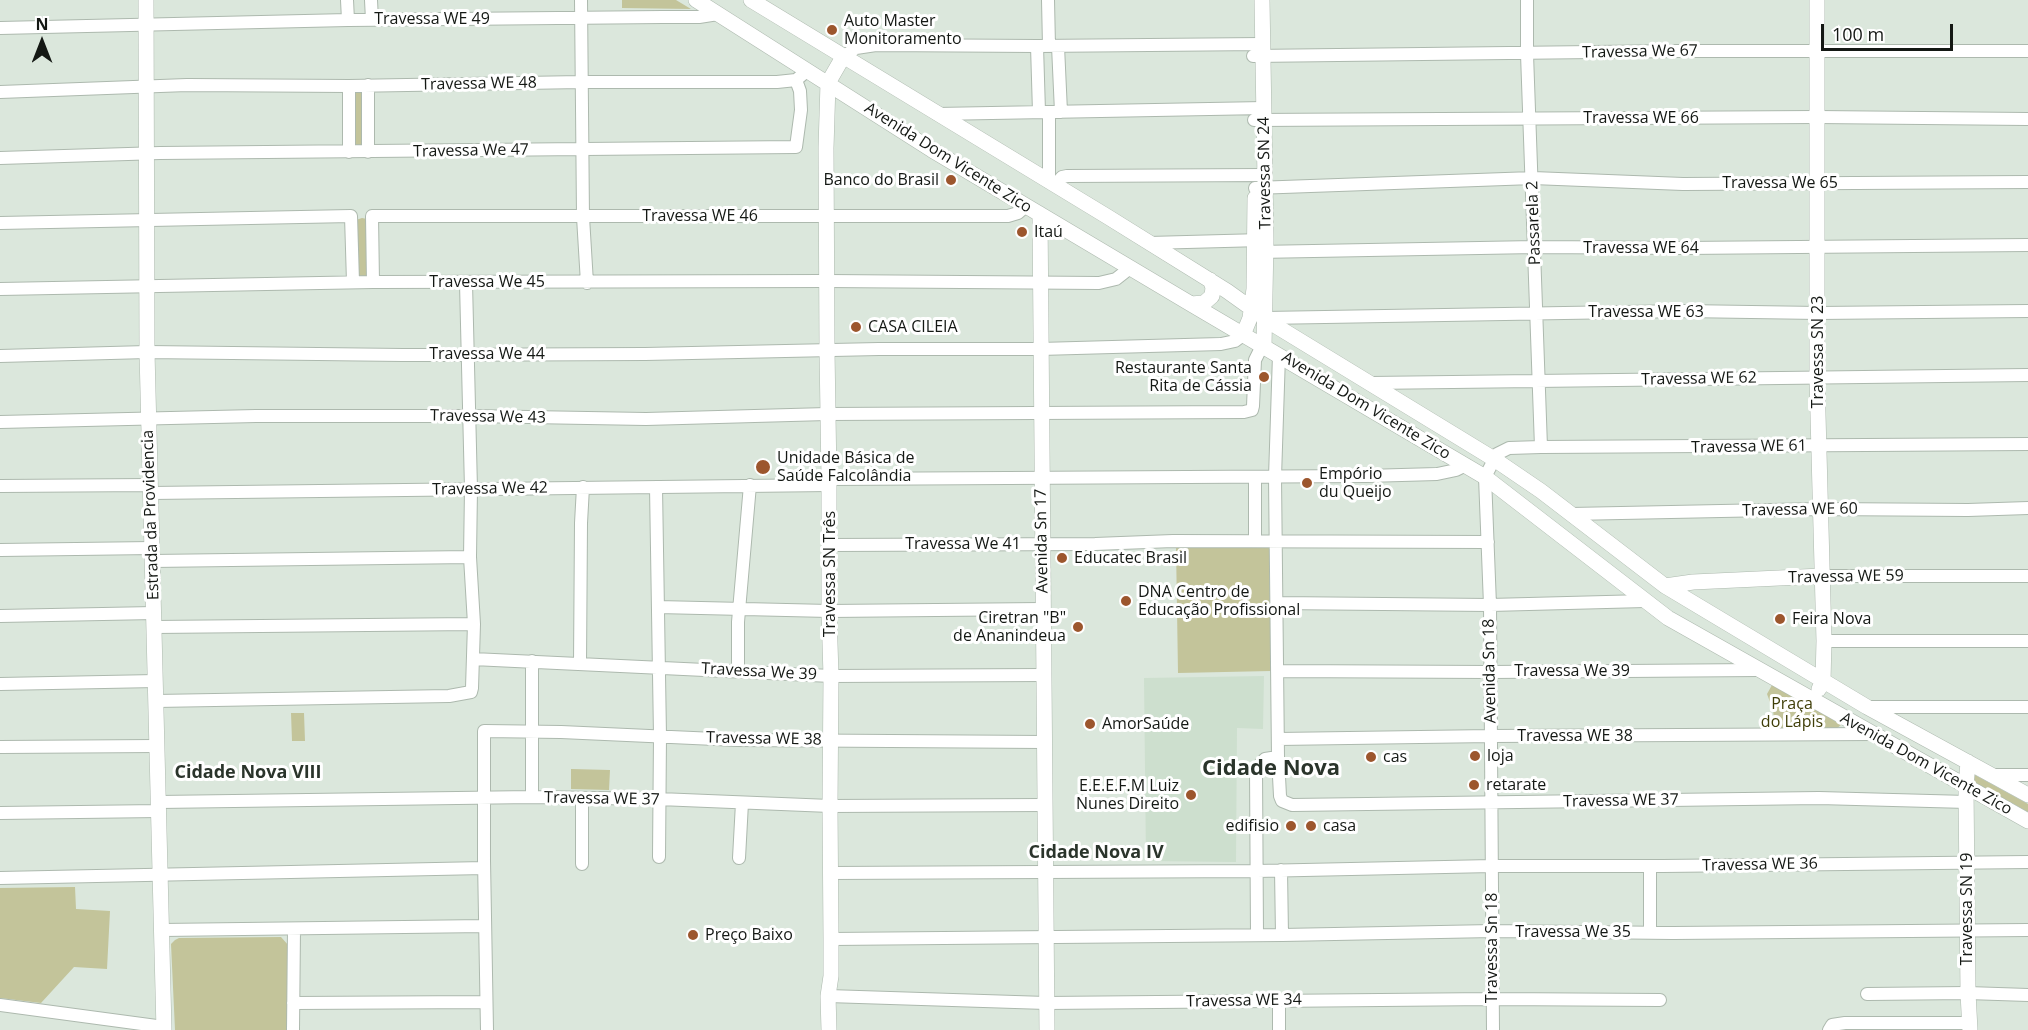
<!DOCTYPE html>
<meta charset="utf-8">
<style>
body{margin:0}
#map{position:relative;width:2028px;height:1030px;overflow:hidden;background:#dbe7dc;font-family:"Open Sans",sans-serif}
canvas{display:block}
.north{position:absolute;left:12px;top:12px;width:60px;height:60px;-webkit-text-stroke:4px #fff;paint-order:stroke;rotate:0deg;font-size:16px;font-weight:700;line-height:24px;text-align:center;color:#141814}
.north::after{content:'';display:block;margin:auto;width:21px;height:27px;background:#141814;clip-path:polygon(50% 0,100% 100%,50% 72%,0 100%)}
.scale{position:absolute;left:1821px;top:24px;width:132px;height:27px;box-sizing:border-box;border:3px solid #141814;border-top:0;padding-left:8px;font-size:18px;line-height:21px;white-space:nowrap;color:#141814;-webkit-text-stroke:4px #fff;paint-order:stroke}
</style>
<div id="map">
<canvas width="2028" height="1030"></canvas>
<div class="north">N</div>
<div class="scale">100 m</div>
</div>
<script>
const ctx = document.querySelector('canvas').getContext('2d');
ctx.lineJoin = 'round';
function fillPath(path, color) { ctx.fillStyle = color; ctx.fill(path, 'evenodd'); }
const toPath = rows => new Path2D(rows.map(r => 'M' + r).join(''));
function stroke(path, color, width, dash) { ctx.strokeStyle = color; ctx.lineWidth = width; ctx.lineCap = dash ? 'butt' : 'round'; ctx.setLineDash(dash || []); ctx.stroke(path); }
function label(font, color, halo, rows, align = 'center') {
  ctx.font = font + ' "Open Sans",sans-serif'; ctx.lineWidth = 6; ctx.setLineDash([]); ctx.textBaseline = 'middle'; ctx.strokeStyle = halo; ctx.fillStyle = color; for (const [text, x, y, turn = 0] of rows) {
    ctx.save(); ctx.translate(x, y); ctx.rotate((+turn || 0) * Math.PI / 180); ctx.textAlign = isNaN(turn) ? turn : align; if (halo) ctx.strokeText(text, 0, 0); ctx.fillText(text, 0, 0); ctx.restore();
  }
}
const built = toPath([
 [1264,676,1263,729,1237,728,1236,862,1146,861,1144,678]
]);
const green = toPath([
 [622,0,676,0,691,9,622,8],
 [368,85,368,152,349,152,349,86],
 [362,218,367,219,367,276,356,277,356,220],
 [1269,545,1271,671,1178,673,1176,546],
 [1772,685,1793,694,1841,725,1836,729,1774,729,1773,703,1770,702,1767,694],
 [291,713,304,713,305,741,292,741],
 [571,769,610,770,609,790,571,789],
 [1975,775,2028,804,2028,812,1976,783,1971,777],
 [75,887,76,909,110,911,107,969,74,967,41,1003,0,998,0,888],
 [281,937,289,946,288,1030,175,1030,171,944,175,940,179,938]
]);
const minor = toPath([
 [347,0,348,20],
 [371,0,372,20],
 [581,0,583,217,587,283],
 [1048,0,1049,46],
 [1527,0,1527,54,1541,447],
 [0,28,348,20,663,17,699,17,718,14],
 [1037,46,1039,112],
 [1058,46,1061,112],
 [1253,56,1679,51,2028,51],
 [843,57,856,48,876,45,1037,46,1262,44],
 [368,85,368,152],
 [349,86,349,152],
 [0,92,187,85,349,86,581,82,777,82,796,80,802,75],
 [1049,112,1049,182],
 [937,114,1264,108],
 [1254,120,1817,117,2028,119],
 [0,158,160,153,796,147,801,110,800,91,796,80],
 [1055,185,1062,177,1067,176,1265,175],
 [1255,188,1533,178,1683,184,2028,182],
 [0,223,351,216,353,282],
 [1149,243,1262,240],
 [1258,252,1535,247,1684,248,2028,245],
 [373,282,372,216,1008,216,1018,213,1026,206],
 [0,289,373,282,827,281,1099,283,1116,279,1130,268],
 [1265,318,1684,311,1818,313,2028,311],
 [1279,355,1275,477,1278,757,1280,796,1282,801,1292,805,1819,798,1967,802],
 [0,356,147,352,403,355,645,354,879,349,1040,349,1221,344,1235,341,1243,335],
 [1370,383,2028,375],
 [0,422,256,416,470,416,646,419,827,414,1244,412,1252,410,1253,406,1255,360,1260,350,1264,347],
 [829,479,1366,476,1437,474,1456,470,1466,465],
 [0,486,151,485],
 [656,487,660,736,659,857],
 [151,493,829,485],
 [1571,514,1821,509,1968,510,2028,508],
 [1255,541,1255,477],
 [829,545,1095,544,1173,541,1488,542],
 [0,550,152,548],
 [152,561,470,557],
 [1822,576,2028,576],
 [1277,603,1490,605,1645,601],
 [658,607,829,611,1043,609],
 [0,616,154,613],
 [154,627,474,624],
 [1824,641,2028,641],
 [473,659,831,676,1045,675],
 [532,661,532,797],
 [580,664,581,523,583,487],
 [738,671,738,622,750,485],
 [1277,671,1490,672,1759,670],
 [0,684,156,681],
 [156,701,449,696,471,692,472,688,474,624,470,557,471,489,466,283],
 [1868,707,2028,707],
 [1278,739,1491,736,1873,734],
 [0,747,157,746],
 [1992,775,2028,775],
 [582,798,582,864],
 [159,802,532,797,659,799,830,806,1045,805],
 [0,813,159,811],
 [739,858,742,803],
 [1281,870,1282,935],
 [830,873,1257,871,1492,866,1663,866,2028,862],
 [0,878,484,868],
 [162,930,485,926],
 [1650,932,1650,866],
 [1257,935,1256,769,1265,759,1278,757],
 [831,939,1282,935,1493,931,1673,933,2028,930],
 [1867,994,1968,993,2028,995],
 [828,996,1046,1003,1492,999,1660,1000],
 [1279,1000,1279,1030],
 [293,1003,486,1002],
 [0,1005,164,1027],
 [293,1030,294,929],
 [487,1030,484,860,484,731,561,732,737,740,1044,742],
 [1493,1030,1490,605,1485,477,1497,454,1509,448,1541,447,2028,444],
 [1829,1030,1832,1025,1845,1023,1970,1023]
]);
const major = toPath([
 [146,0,147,352,164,1030],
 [696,0,932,150,1191,304,1485,477,1668,618,2028,821],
 [751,0,1108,217,1227,291,1276,326,1494,459,1541,491,1665,586,1867,707,2028,795],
 [1262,0,1266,240,1264,347],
 [1817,0,1817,377,1824,641,1823,681,1819,689],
 [1040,214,1047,1030],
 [1191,304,1204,303,1212,296,1213,287,1210,280],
 [1243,335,1250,318,1254,289,1255,198],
 [1665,586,1693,582,1822,576],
 [1968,762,1966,787,1968,993,1970,1030],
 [829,1030,828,996,831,976,831,939,830,806,831,676,829,611,829,479,827,350,826,148,828,83,843,57]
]);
const markers = [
 [832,30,6,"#9c562d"],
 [951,180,6,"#9c562d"],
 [1022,232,6,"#9c562d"],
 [856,327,6,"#9c562d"],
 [1264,377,6,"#9c562d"],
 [763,467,8,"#9c562d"],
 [1307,483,6,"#9c562d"],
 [1062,558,6,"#9c562d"],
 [1126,601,6,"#9c562d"],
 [1780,619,6,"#9c562d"],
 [1078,627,6,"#9c562d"],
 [1090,724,6,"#9c562d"],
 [1475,756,6,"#9c562d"],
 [1371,757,6,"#9c562d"],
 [1474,785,6,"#9c562d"],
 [1191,795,6,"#9c562d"],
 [1291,826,6,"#9c562d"],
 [1311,826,6,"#9c562d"],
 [693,935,6,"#9c562d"]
];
const streetNames = [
 ["Travessa WE 49",432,19],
 ["Travessa We 67",1640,52,-1],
 ["Travessa WE 48",479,84,-1],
 ["Travessa WE 66",1641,118],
 ["Travessa We 47",471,151,-1],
 ["Avenida Dom Vicente Zico",948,158,32],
 ["Travessa SN 24",1265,173,-91],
 ["Travessa We 65",1780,183],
 ["Travessa WE 46",700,216],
 ["Passarela 2",1534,223,-92],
 ["Travessa WE 64",1641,248],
 ["Travessa We 45",487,282],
 ["Travessa WE 63",1646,312],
 ["Travessa SN 23",1818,352,-90],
 ["Travessa We 44",487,354],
 ["Travessa WE 62",1699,379,-1],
 ["Avenida Dom Vicente Zico",1366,406,31],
 ["Travessa We 43",488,417,1],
 ["Travessa WE 61",1749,447,-1],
 ["Travessa We 42",490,489,-1],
 ["Travessa WE 60",1800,510,-1],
 ["Estrada da Providencia",151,515,-92],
 ["Avenida Sn 17",1042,541,-91],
 ["Travessa We 41",963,544],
 ["Travessa SN Três",830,574,-90],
 ["Travessa WE 59",1846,577,-1],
 ["Avenida Sn 18",1490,671,-91],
 ["Travessa We 39",1572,671],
 ["Travessa We 39",759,672,3],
 ["Travessa WE 38",1575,736],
 ["Travessa WE 38",764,739,1],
 ["Avenida Dom Vicente Zico",1926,764,29],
 ["Travessa WE 37",602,799,1],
 ["Travessa WE 37",1621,801,-1],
 ["Travessa WE 36",1760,865,-1],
 ["Travessa SN 19",1967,909,-90],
 ["Travessa We 35",1573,932],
 ["Travessa Sn 18",1492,948,-90],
 ["Travessa WE 34",1244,1001,-1]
];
const poiNames = [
 ["Auto Master",844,21],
 ["Monitoramento",844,39],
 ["Banco do Brasil",939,180,"right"],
 ["Itaú",1034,232],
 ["CASA CILEIA",868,327],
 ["Restaurante Santa",1252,368,"right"],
 ["Rita de Cássia",1252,386,"right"],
 ["Unidade Básica de",777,458],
 ["Saúde Falcolândia",777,476],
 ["Empório",1319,474],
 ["du Queijo",1319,492],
 ["Educatec Brasil",1074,558],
 ["DNA Centro de",1138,592],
 ["Educação Profissional",1138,610],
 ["Ciretran \"B\"",1066,618,"right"],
 ["de Ananindeua",1066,636,"right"],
 ["Feira Nova",1792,619],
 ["AmorSaúde",1102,724],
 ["loja",1487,756],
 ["cas",1383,757],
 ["retarate",1486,785],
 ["E.E.E.F.M Luiz",1179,786,"right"],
 ["Nunes Direito",1179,804,"right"],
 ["edifisio",1279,826,"right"],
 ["casa",1323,826],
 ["Preço Baixo",705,935]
];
const parkNames = [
 ["Praça",1792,704],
 ["do Lápis",1792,722]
];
const neighbourhoodNames = [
 ["Cidade Nova VIII",248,773],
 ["Cidade Nova IV",1096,853]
];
const districtNames = [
 ["Cidade Nova",1271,769]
];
fillPath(built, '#cddfce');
fillPath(green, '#c3c49a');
stroke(minor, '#adb9ae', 14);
stroke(major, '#adb9ae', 16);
stroke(minor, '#fff', 12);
stroke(major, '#fff', 15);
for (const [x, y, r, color] of markers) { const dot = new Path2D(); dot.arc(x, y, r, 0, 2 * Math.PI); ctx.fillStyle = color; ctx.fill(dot); stroke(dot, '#fff', 2); }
label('16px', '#141814', '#fff', streetNames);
label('16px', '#141814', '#fff', poiNames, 'left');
label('16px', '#403f09', '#fff', parkNames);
label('bold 18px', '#2a342b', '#fff', neighbourhoodNames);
label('bold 22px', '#2a342b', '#fff', districtNames);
</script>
